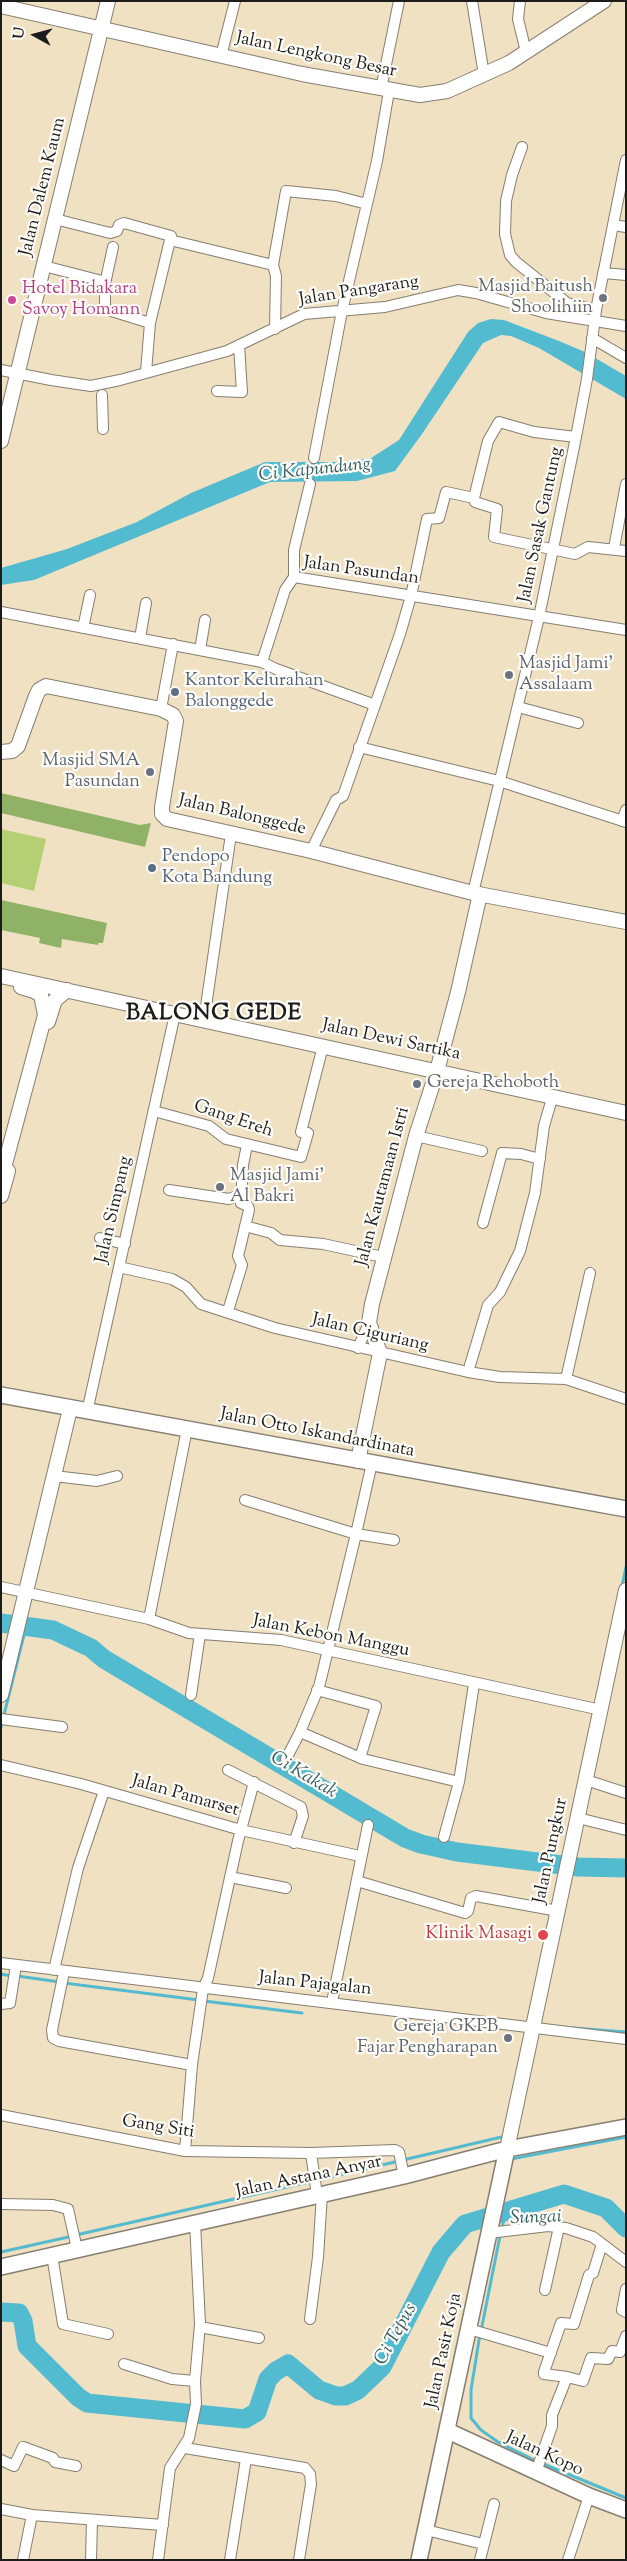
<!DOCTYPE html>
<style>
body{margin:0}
#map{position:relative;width:627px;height:2561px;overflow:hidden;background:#f0e1c3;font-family:"Sorts Mill Goudy",serif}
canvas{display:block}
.frame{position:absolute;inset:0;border:2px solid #1c1c1c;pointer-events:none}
.north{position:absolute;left:10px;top:10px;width:50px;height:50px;-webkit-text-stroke:4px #fdfcf7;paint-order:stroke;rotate:277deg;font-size:14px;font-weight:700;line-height:20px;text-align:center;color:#1c1c1c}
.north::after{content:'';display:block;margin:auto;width:18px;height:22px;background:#1c1c1c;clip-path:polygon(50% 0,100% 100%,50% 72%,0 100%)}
</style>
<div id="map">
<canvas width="627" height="2561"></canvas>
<div class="frame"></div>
<div class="north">U</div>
</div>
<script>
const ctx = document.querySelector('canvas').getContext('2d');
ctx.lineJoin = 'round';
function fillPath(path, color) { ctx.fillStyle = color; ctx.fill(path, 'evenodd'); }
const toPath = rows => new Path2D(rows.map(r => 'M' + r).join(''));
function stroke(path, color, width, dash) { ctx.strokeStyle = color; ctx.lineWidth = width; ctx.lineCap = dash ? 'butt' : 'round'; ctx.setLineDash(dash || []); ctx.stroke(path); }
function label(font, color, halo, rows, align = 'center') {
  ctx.font = font + ' "Sorts Mill Goudy",serif'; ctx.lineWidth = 4.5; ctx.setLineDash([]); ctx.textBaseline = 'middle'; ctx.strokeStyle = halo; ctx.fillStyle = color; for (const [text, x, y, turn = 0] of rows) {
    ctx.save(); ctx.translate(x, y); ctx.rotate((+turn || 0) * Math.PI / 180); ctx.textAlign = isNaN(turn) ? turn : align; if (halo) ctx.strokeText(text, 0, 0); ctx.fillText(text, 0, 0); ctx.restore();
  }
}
const green = toPath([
 [1,829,46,839,34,891,1,883]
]);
const forest = toPath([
 [1,793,140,825,151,823,145,847,1,813],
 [1,900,107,923,103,943,98,943,98,945,62,939,61,948,39,943,40,938,1,930]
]);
const water = toPath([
 [491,319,504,320,559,341,585,352,626,376,626,399,539,348,511,336,501,335,483,343,422,434,395,471,357,481,270,482,34,580,1,585,1,568,67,549,137,522,191,493,265,462,344,462,371,458,399,440,468,332,478,323]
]);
const stream = toPath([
 [622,1586,626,1567],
 [1,1727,26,1627],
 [1,1974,11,1976],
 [17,1976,60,1982],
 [64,1983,199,2000],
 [204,2001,302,2013],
 [573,2028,626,2032],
 [511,2159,626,2137],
 [403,2160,506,2136],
 [318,2180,399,2161],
 [502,2229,505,2213],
 [76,2235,313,2181],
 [1,2252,73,2236],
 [481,2331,500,2236],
 [480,2334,471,2390,471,2418,481,2430,498,2442,538,2462],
 [541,2463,626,2498]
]);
const river = toPath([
 [1,1623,53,1630,91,1648,104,1659,405,1838,421,1844,457,1852,578,1867,626,1868],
 [1,2312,19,2313,23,2321,27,2346,78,2397,87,2403,245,2419,257,2412,268,2379,276,2371,288,2364,319,2390,336,2396,345,2396,358,2390,382,2367,441,2252,465,2224,564,2194,606,2208,626,2228]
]);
const street = toPath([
 [472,1,484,75],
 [520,1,518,19,526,52],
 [221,56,235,1],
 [381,89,399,1],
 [522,147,512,175,506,201,505,234,510,255,516,262,567,303,596,310],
 [55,219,110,233,117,231,119,225,124,223,171,236,170,240,273,265],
 [613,225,626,227],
 [113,247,105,284,105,309,150,323],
 [44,266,102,281,105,284],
 [603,273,626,275],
 [275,329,276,276,273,265,286,191,336,196,367,204],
 [592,338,626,358],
 [1,370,51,380,91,386,120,380,227,351,304,314,385,307,458,290,476,293,546,313,626,326],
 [146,372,150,323,170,240],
 [217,391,242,392,239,345],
 [102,395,103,429],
 [314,458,342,311,377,161,389,91],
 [474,498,475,502,497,509,494,537,575,554,588,547,626,551],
 [614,548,626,484],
 [294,577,626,630],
 [294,577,294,550,310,484],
 [1,612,262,662,285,590,294,577],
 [83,628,90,595],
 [140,638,146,603],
 [200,650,205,620],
 [262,662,276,669,375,705],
 [518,707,578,723],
 [161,709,173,644],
 [359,747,499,781,626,822],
 [622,821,626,810],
 [311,851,336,800,343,796,400,634,411,596,427,519,439,518,446,492,474,498,488,441,499,422,534,432,576,437],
 [473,893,539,617,576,437,587,379,596,310,626,160],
 [204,1020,231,834],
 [154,1111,209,1126,226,1139,301,1157,308,1133,301,1132,323,1046],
 [416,1136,482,1151],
 [169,1190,229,1199,242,1194],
 [483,1223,502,1153,521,1154,540,1159],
 [245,1226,271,1233,280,1240,323,1244,383,1257],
 [100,1238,125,1244],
 [119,1267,172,1279,186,1287,201,1304,275,1328,468,1372,500,1377,566,1379,626,1399],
 [228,1311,242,1265,238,1256,249,1210,248,1206,241,1203,243,1165,247,1145],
 [358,1348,369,1323],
 [468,1372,488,1305,500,1292,520,1251,535,1193,544,1126,553,1095],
 [566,1379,590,1273],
 [87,1412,175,1014],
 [54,1476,97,1481,117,1476],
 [245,1500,356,1534,372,1463],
 [1,1587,149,1619,189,1633,281,1640,601,1710],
 [149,1619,187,1429],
 [317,1690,376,1706,360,1758],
 [191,1695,200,1634],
 [1,1719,62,1727],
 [300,1732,363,1759,459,1782],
 [286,1759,300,1732,319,1687,356,1534,394,1540],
 [1,1765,81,1784,241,1830,360,1856],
 [228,1770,301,1807,303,1816,294,1843],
 [586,1780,626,1793],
 [578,1818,626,1830],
 [444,1837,459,1782,474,1684],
 [230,1877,286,1888],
 [357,1881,465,1913,468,1911,471,1898,476,1896,558,1911],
 [1,1963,626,2039],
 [54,1970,78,1868,104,1791],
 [64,1972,52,2030,53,2038,59,2041,192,2065],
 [332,2002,368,1825],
 [1,2004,10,2003,16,1965],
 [1,2115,185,2151,311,2153,395,2150,399,2152,404,2176],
 [185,2151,192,2065,203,1989,208,1978,238,1841,254,1782],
 [311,2153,317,2195],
 [1,2204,53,2205,68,2209,77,2249],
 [489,2233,548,2226,566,2228,593,2237,626,2262],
 [52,2255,63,2324,108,2334],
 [626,2289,622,2310,626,2312],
 [545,2290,559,2227],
 [310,2319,318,2257,322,2194],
 [200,2327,259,2338],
 [469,2329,551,2353],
 [124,2364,172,2379,195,2381],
 [567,2377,583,2381,591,2358,608,2359,612,2351,620,2352,626,2336],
 [185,2448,305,2468,310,2474,311,2484,299,2560],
 [1,2460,14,2466,23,2447,53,2458,55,2462,76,2466],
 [536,2472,552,2426,552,2415,567,2377,544,2374,544,2372,561,2323,574,2324,589,2275,593,2273,602,2244],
 [1,2509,32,2515,163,2525],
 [426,2530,483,2544],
 [23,2560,32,2515],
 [91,2560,92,2520],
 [158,2560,170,2468,189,2438,196,2404,195,2381,200,2324,195,2222],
 [230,2560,246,2459],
 [480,2560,494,2504],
 [568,2560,589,2496]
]);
const secondary = toPath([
 [1,6,302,74,420,95,447,91,509,63,604,1],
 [1,441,108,1],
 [1,752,12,751,18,746,36,696,39,690,46,686,161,709,173,715,176,721,162,807,162,814,167,819,311,851,473,893,626,922],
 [1,976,626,1113],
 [48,1022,55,1000,67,990],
 [1,1179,45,1015,41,995,34,991,21,987],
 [1,1196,8,1171],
 [358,1461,380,1353,369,1323,372,1304,416,1136,437,1071,458,992,480,894],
 [1,1695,70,1409],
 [507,2149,626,1590]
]);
const primary = toPath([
 [1,1395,626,1509],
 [1,2267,404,2176,507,2149,626,2127],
 [448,2431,589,2496,626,2510],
 [419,2560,507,2149]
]);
const markers = [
 [603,298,5,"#6b7280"],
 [12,300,5,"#d1479c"],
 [509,675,5,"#6b7280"],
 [175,692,5,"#5c6f8a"],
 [150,772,5,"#6b7280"],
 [152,868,5,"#5c6f8a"],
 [417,1084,5,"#6b7280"],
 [220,1187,5,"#6b7280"],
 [543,1935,6,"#e0444e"],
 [508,2038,5,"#6b7280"]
];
const streetNames = [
 ["Jalan Lengkong Besar",316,56,12],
 ["Jalan Dalem Kaum",44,187,-76],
 ["Jalan Pangarang",359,292,-9],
 ["Jalan Sasak Gantung",542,525,-78],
 ["Jalan Pasundan",361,572,8],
 ["Jalan Balonggede",242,816,13],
 ["Jalan Dewi Sartika",391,1041,12],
 ["Gang Ereh",233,1120,19],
 ["Jalan Kautamaan Istri",384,1187,-75],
 ["Jalan Simpang",115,1210,-77],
 ["Jalan Ciguriang",370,1334,13],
 ["Jalan Otto Iskandardinata",317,1434,11],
 ["Jalan Kebon Manggu",331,1637,11],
 ["Jalan Pamarset",185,1797,16],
 ["Jalan Pungkur",552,1851,-78],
 ["Jalan Pajagalan",315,1985,6],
 ["Gang Siti",158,2128,9],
 ["Jalan Astana Anyar",309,2178,-12],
 ["Jalan Pasir Koja",445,2351,-78],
 ["Jalan Kopo",544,2455,25]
];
const worshipNames = [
 ["Masjid Baitush",593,288],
 ["Shoolihiin",593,309],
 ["Masjid Jami'",519,665,"left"],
 ["Assalaam",519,686,"left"],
 ["Masjid SMA",140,762],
 ["Pasundan",140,783],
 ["Gereja Rehoboth",427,1084,"left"],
 ["Masjid Jami'",230,1177,"left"],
 ["Al Bakri",230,1198,"left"],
 ["Gereja GKPB",498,2028],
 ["Fajar Pengharapan",498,2049]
];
const hotelNames = [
 ["Hotel Bidakara",22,290],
 ["Savoy Homann",22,311]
];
const serviceNames = [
 ["Kantor Kelurahan",185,682],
 ["Balonggede",185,703],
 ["Pendopo",162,858],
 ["Kota Bandung",162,879]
];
const healthNames = [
 ["Klinik Masagi",532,1935]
];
const waterNames = [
 ["Ci Kapundung",315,471,-6],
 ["Ci Kakak",303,1776,31],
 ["Sungai",536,2219,-2],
 ["Ci Tepus",397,2335,-61]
];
const districtNames = [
 ["BALONG GEDE",214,1015]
];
fillPath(green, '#b5cf74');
fillPath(forest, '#90b266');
fillPath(water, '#53bbd0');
stroke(stream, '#53bbd0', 3);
stroke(river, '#53bbd0', 19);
stroke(street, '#867e70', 12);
stroke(secondary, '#867e70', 16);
stroke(primary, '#867e70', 18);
stroke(street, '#fff', 10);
stroke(secondary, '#fff', 14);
stroke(primary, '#fff', 15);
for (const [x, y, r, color] of markers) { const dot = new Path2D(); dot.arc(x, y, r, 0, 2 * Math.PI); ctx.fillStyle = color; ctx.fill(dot); stroke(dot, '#fdfcf7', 2); }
label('18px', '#1c1c1c', '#fdfcf7', streetNames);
label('18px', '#5b616d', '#fdfcf7', worshipNames, 'right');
label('18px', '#b23c85', '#fdfcf7', hotelNames, 'left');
label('18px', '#4e5e75', '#fdfcf7', serviceNames, 'left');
label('18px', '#be3a42', '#fdfcf7', healthNames, 'right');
label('italic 19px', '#325c64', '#fdfcf7', waterNames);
ctx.letterSpacing = '1px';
label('bold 22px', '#1c1c1c', '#fdfcf7', districtNames);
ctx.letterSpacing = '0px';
</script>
